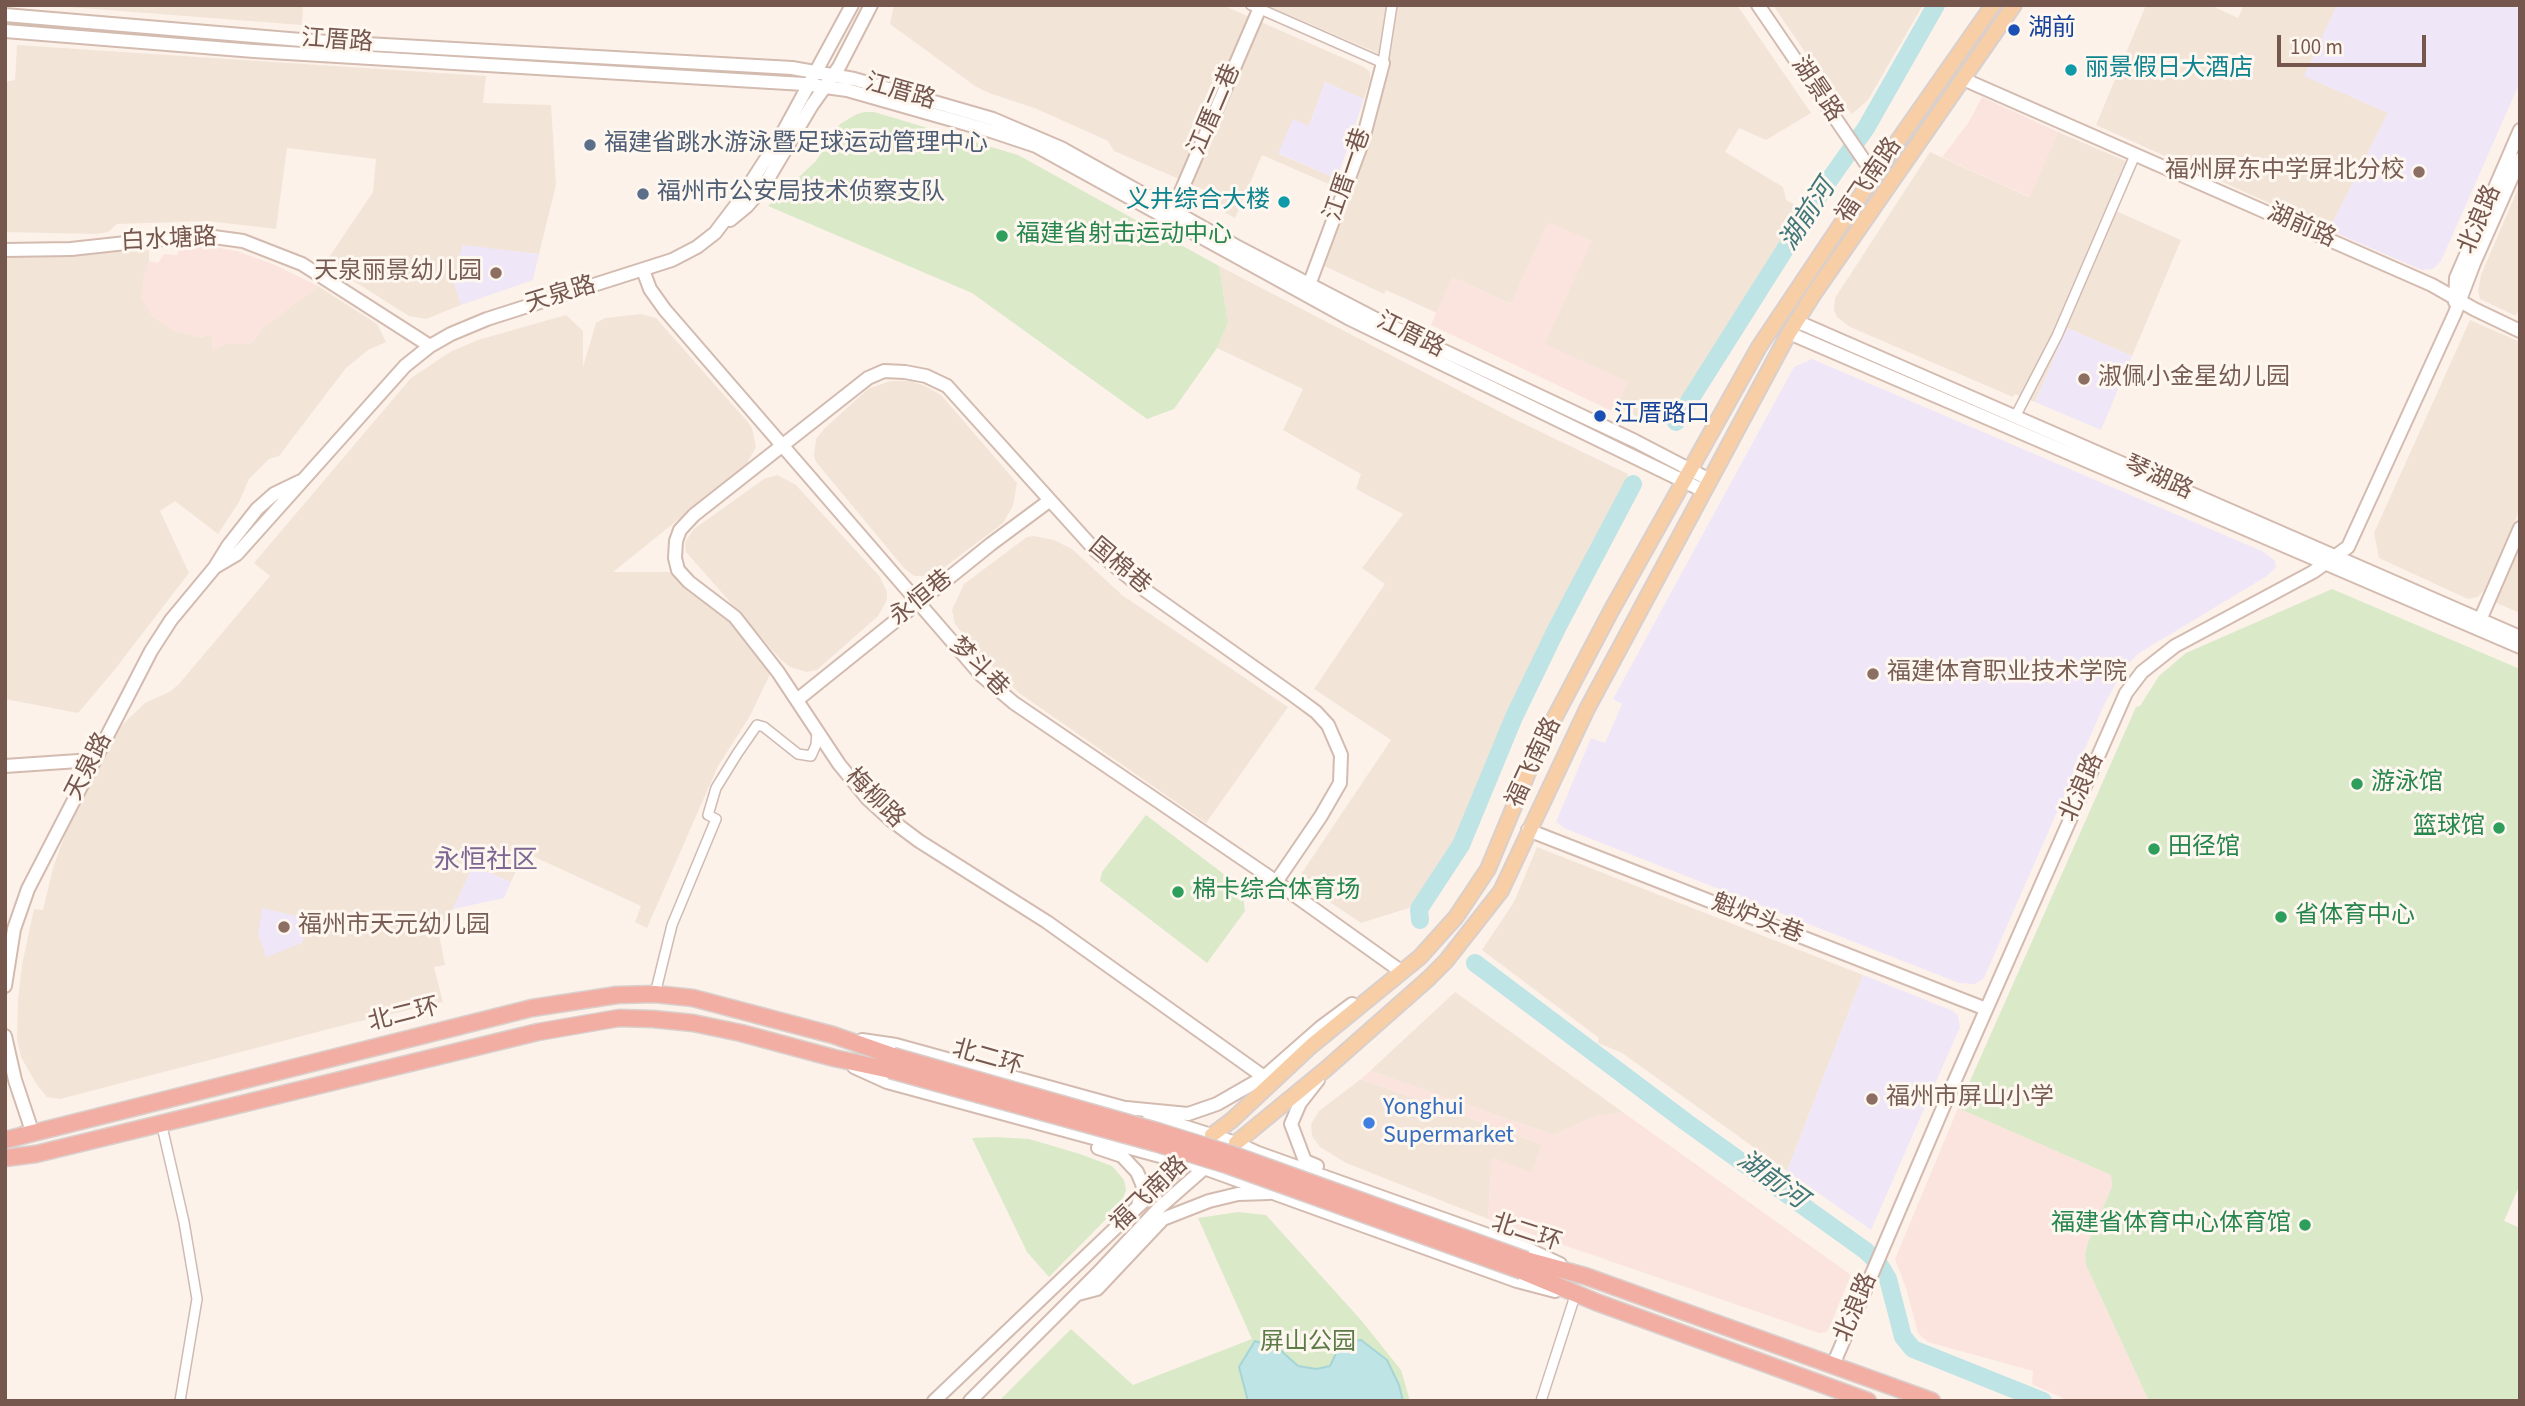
<!DOCTYPE html>
<meta charset="utf-8">
<style>
body{margin:0}
#map{position:relative;width:2525px;height:1406px;overflow:hidden;background:#fcf2ea;font-family:"Source Sans 3",sans-serif}
canvas{display:block}
.frame{position:absolute;inset:0;border:7px solid #76574e;pointer-events:none}
.scale{position:absolute;left:2277px;top:35px;width:149px;height:32px;box-sizing:border-box;border:4px solid #76574e;border-top:0;padding-left:9px;font-size:21px;line-height:24px;white-space:nowrap;color:#76574e;-webkit-text-stroke:5px #fef7f0;paint-order:stroke}
</style>
<div id="map">
<canvas width="2525" height="1406"></canvas>
<div class="frame"></div>
<div class="scale">100 m</div>
</div>
<script>
const ctx = document.querySelector('canvas').getContext('2d');
ctx.lineJoin = 'round';
function fillPath(path, color) { ctx.fillStyle = color; ctx.fill(path, 'evenodd'); }
const toPath = rows => new Path2D(rows.map(r => 'M' + r).join(''));
function stroke(path, color, width, dash) { ctx.strokeStyle = color; ctx.lineWidth = width; ctx.lineCap = dash ? 'butt' : 'round'; ctx.setLineDash(dash || []); ctx.stroke(path); }
function label(font, color, halo, rows, align = 'center') {
  ctx.font = font + ' "Source Sans 3","Noto Sans SC",sans-serif'; ctx.lineWidth = 6; ctx.setLineDash([]); ctx.textBaseline = 'middle'; ctx.strokeStyle = halo; ctx.fillStyle = color; for (const [text, x, y, turn = 0] of rows) {
    ctx.save(); ctx.translate(x, y); ctx.rotate((+turn || 0) * Math.PI / 180); ctx.textAlign = isNaN(turn) ? turn : align; if (halo) ctx.strokeText(text, 0, 0); ctx.fillText(text, 0, 0); ctx.restore();
  }
}
const residential = toPath([
 [43,5,303,5,302,25],
 [894,5,1222,5,1364,67,1370,72,1370,79,1364,99,1325,82,1309,126,1279,154,1337,179,1333,186,1262,155,1235,218,1209,204,1209,192,1114,151,1108,141,1037,109,989,93,975,86,890,24],
 [1266,5,1737,5,1811,113,1766,140,1739,128,1725,152,1783,187,1786,200,1801,208,1668,422,1655,425,1617,407,1627,382,1544,344,1591,241,1548,223,1511,304,1452,277,1437,313,1386,290,1384,294,1320,264,1368,145,1389,58],
 [1773,5,1923,5,1868,100,1852,114,1830,89],
 [2146,5,2210,5,2238,18,2244,5,2337,5,2305,76,2388,113,2329,230,2096,125],
 [17,45,486,76,483,103,551,105,556,185,539,254,464,246,457,262,458,277,453,279,461,305,426,319,409,316,325,263,373,192,376,159,287,148,276,229,208,221,117,224,108,232,96,234,5,232,5,82,15,80],
 [2058,132,2135,165,2116,211,2181,240,2132,356,2067,328,2035,402,2015,394,2013,397,1850,327,1837,317,1834,310,1835,298,1930,152,2029,197],
 [2520,184,2520,307,2516,316,2480,299,2478,291,2481,275],
 [149,249,149,261,143,280,152,316,174,331,199,337,212,335,213,350,225,344,249,344,254,340,262,328,318,286,377,324,386,342,368,350,346,368,279,456,269,459,249,479,239,502,218,534,175,501,160,511,189,573,112,673,78,713,5,699,5,255,61,257],
 [1219,266,1512,418,1628,474,1625,491,1552,618,1468,809,1456,843,1409,908,1361,923,1297,880,1391,740,1314,689,1385,584,1362,568,1403,514,1356,489,1361,474,1283,430,1303,389,1217,348,1228,323],
 [641,314,656,318,746,420,752,428,756,447,746,465,613,572,669,572,684,576,708,590,771,672,750,716,718,766,647,928,635,922,641,906,524,852,511,882,473,866,453,909,438,929,445,965,434,967,443,1002,352,1023,60,1099,47,1097,37,1085,21,1057,17,1040,18,999,22,965,34,909,43,910,53,868,68,826,122,725,145,703,171,691,179,684,270,576,254,563,411,378,450,352,478,340,566,315,583,331,583,367,596,323,605,318],
 [2470,320,2520,342,2520,509,2484,590,2478,597,2468,599,2379,558,2374,533],
 [890,381,911,381,925,386,941,395,1017,483,1013,506,1003,523,933,576,914,576,904,568,816,462,814,456,816,439,824,429,868,389],
 [777,475,796,485,880,577,887,592,887,600,878,616,817,670,807,672,790,667,781,660,686,552,685,542,694,529,764,479],
 [1034,536,1054,540,1072,549,1122,595,1288,707,1206,823,1019,693,975,649,955,624,952,610,964,584,1027,537],
 [2520,543,2520,613,2494,602],
 [1537,847,1863,975,1787,1171,1622,1053,1598,1043,1599,1038,1482,950,1514,902],
 [1455,992,1624,1113,1595,1116,1554,1135,1370,1071],
 [1361,1079,1542,1144,1532,1173,1492,1158,1488,1219,1346,1163,1320,1147,1312,1136,1311,1124,1319,1111]
]);
const commercial = toPath([
 [1982,97,2058,132,2030,197,1942,157,1969,122],
 [1548,222,1592,241,1545,344,1628,382,1614,412,1431,325,1452,277,1511,304],
 [177,244,197,244,237,251,275,265,318,286,262,328,254,340,249,344,225,344,213,351,212,335,199,337,174,331,152,316,141,299,143,280,149,261,158,263,164,254,178,255],
 [1370,1071,1554,1135,1595,1116,1624,1113,1851,1275,1829,1328,1826,1332,1819,1333,1488,1219,1492,1158,1532,1172,1542,1144,1361,1079],
 [1958,1108,2111,1175,2112,1187,2088,1242,2085,1254,2086,1265,2149,1401,2069,1401,2032,1384,2033,1371,1928,1342,1918,1333,1906,1288,1895,1259]
]);
const education = toPath([
 [2337,5,2510,5,2520,9,2520,82,2441,261,2433,269,2422,270,2329,230,2388,113,2304,76],
 [1325,82,1364,99,1337,179,1278,153,1293,119,1309,126],
 [463,245,539,254,533,280,461,305,453,279,458,277,457,262],
 [2067,328,2132,356,2101,430,2035,402],
 [1812,359,2264,552,2275,561,2276,567,2267,576,2139,653,2125,667,2104,705,1984,978,1975,984,1959,983,1566,829,1556,822,1591,738,1605,743,1622,704,1613,699,1794,367],
 [473,866,511,882,504,898,453,909],
 [262,908,310,919,302,943,266,957,258,934],
 [1863,975,1953,1011,1958,1016,1960,1027,1871,1230,1787,1171]
]);
const green = toPath([
 [865,112,874,112,1018,155,1219,266,1228,323,1217,348,1174,409,1147,419,972,293,768,206,816,161,840,124,857,114],
 [2332,589,2520,669,2520,1184,2504,1221,2520,1228,2520,1401,2149,1401,2086,1265,2085,1254,2088,1242,2112,1187,2111,1175,1958,1108,2136,707,2140,706,2159,676,2186,653],
 [1146,815,1242,888,1245,911,1207,963,1100,881,1102,872],
 [995,1137,1029,1139,1080,1154,1112,1166,1124,1180,1126,1190,1121,1204,1049,1277,1027,1252,972,1138],
 [1238,1212,1266,1215,1361,1320,1401,1370,1410,1401,999,1401,1071,1329,1133,1385,1252,1339,1198,1218]
]);
const water = toPath([
 [1361,1340,1387,1360,1399,1385,1403,1401,1248,1401,1239,1367,1255,1341,1278,1348,1298,1366,1316,1369,1330,1366,1341,1343,1361,1340]
]);
const river = toPath([
 [1676,422,1825,186,1866,128,1936,5],
 [1420,920,1419,909,1461,845,1514,717,1558,626,1633,484],
 [1475,963,1686,1122,1866,1251,1879,1264,1888,1279,1903,1337,1913,1349,2043,1401]
]);
const street = toPath([
 [1251,5,1383,63,1392,5],
 [2015,417,2057,336,2135,155],
 [655,994,672,925,716,819,708,815,716,788,737,754,757,725,764,727,798,754,811,756,816,745,817,731],
 [161,1122,184,1222,197,1299,180,1401],
 [1541,1401,1575,1296]
]);
const secondary = toPath([
 [1758,5,1874,175],
 [5,15,313,41,792,68,854,79,993,119,1061,148,1236,246,1376,319,1635,441,1710,480],
 [5,31,254,51,804,84,847,90,991,131,1036,146,1348,318,1704,491],
 [1963,79,2432,285,2474,309,2520,331],
 [1173,210,1259,10],
 [730,220,747,206,762,189,812,105,839,67,871,5],
 [5,250,71,249,199,235,243,241,302,264,430,346],
 [643,270,650,289,665,310,982,676,1014,703,1265,874,1402,972,1397,975],
 [1309,285,1362,143,1383,63],
 [2455,302,2456,278,2520,130],
 [1796,321,2520,637],
 [1789,333,2520,647],
 [215,567,237,554,405,366,430,346,451,334,487,319,672,260,697,247,715,233,737,204,782,134,852,5],
 [2480,620,2520,528],
 [797,700,991,544,1049,501],
 [5,766,93,760],
 [1528,830,1986,1009],
 [5,986,14,929,28,889,151,651,171,620,215,567,228,546,257,509,274,494,301,481],
 [5,1036,15,1080,32,1131,24,1133],
 [862,1040,896,1045,1132,1110],
 [854,1067,887,1082,1204,1168,1517,1281,1555,1291],
 [1264,1077,1047,922,919,841,891,820,867,798,839,764,778,672,735,617,689,582,678,570,675,558,676,541,680,530,694,515,868,378,884,371,905,372,926,376,947,386,1095,550,1142,588,1293,695,1316,712,1328,725,1341,755,1340,783,1321,816,1276,882],
 [1126,1108,1188,1114,1217,1104,1264,1077,1321,1027,1352,1004],
 [1149,1115,1236,1143,1258,1153,1530,1250,1560,1264],
 [1098,1148,1122,1156,1137,1172,1143,1186,1138,1206],
 [1317,1166,1305,1161,1291,1124,1300,1103,1318,1080],
 [1078,1294,1097,1289,1163,1219,1209,1201,1238,1194,1269,1193],
 [1833,1365,1948,1096,2126,693,2142,672,2175,646,2313,572,2348,547,2455,313,2474,263,2520,159],
 [934,1401,1190,1157],
 [970,1401,1097,1274,1159,1208,1208,1165]
]);
const primary = toPath([
 [1212,1135,1232,1120,1311,1046,1420,957,1456,917,1488,869,1537,751,1611,611,1759,347,1874,175,1993,5],
 [1236,1143,1326,1069,1428,979,1446,961,1501,891,1587,709,1789,333,1815,292,2014,5]
]);
const highway = toPath([
 [5,1140,532,1008,617,995,655,994,693,998,833,1035,893,1056],
 [5,1158,36,1154,538,1032,619,1018,653,1019,693,1023,741,1033,834,1058,890,1070],
 [1526,1260,1585,1276,1932,1401],
 [1522,1271,1596,1302,1868,1401]
]);
const highwayBridge = toPath([
 [893,1056,1160,1132,1231,1154,1526,1260],
 [890,1070,1155,1143,1227,1165,1522,1271]
]);
const markers = [
 [2014,30,7,"#1a4fb4"],
 [2071,70,7,"#0f9aa8"],
 [590,145,7,"#5c6f8a"],
 [2419,172,7,"#8d6e63"],
 [643,194,7,"#5c6f8a"],
 [1284,202,7,"#0f9aa8"],
 [1002,236,7,"#2e9e5b"],
 [496,273,7,"#8d6e63"],
 [2084,379,7,"#8d6e63"],
 [1600,416,7,"#1a4fb4"],
 [1873,674,7,"#8d6e63"],
 [2357,784,7,"#2e9e5b"],
 [2499,828,7,"#2e9e5b"],
 [2154,849,7,"#2e9e5b"],
 [1178,892,7,"#2e9e5b"],
 [2281,917,7,"#2e9e5b"],
 [284,927,7,"#8d6e63"],
 [1872,1099,7,"#8d6e63"],
 [1369,1123,7,"#3f7fe0"],
 [2305,1225,7,"#2e9e5b"]
];
const transitNames = [
 ["湖前",2028,30],
 ["江厝路口",1614,416]
];
const streetNames = [
 ["江厝路",337,42,4],
 ["湖景路",1816,90,56],
 ["江厝路",900,93,16],
 ["江厝二巷",1216,110,-67],
 ["江厝一巷",1349,175,-71],
 ["福飞南路",1870,181,-56],
 ["北浪路",2481,220,-67],
 ["湖前路",2301,227,24],
 ["白水塘路",169,241,-3],
 ["天泉路",561,296,-17],
 ["江厝路",1410,336,26],
 ["琴湖路",2158,479,24],
 ["国棉巷",1119,567,40],
 ["永恒巷",922,599,-39],
 ["梦斗巷",978,668,45],
 ["福飞南路",1535,763,-65],
 ["天泉路",90,767,-63],
 ["北浪路",2083,788,-66],
 ["梅柳路",874,799,45],
 ["魁炉头巷",1757,920,21],
 ["北二环",404,1016,-14],
 ["北二环",987,1059,16],
 ["福飞南路",1150,1195,-44],
 ["北二环",1526,1234,18],
 ["北浪路",1857,1308,-67]
];
const cultureNames = [
 ["丽景假日大酒店",2085,70],
 ["义井综合大楼",1270,202,"right"]
];
const serviceNames = [
 ["福建省跳水游泳暨足球运动管理中心",604,145],
 ["福州市公安局技术侦察支队",657,194]
];
const educationNames = [
 ["福州屏东中学屏北分校",2405,172,"right"],
 ["天泉丽景幼儿园",482,273,"right"],
 ["淑佩小金星幼儿园",2098,379],
 ["福建体育职业技术学院",1887,674],
 ["福州市天元幼儿园",298,927],
 ["福州市屏山小学",1886,1099]
];
const leisureNames = [
 ["福建省射击运动中心",1016,236],
 ["游泳馆",2371,784],
 ["篮球馆",2485,828,"right"],
 ["田径馆",2168,849],
 ["棉卡综合体育场",1192,892],
 ["省体育中心",2295,917],
 ["福建省体育中心体育馆",2291,1225,"right"]
];
const shopNames = [
 ["Yonghui",1383,1109],
 ["Supermarket",1383,1137]
];
const parkNames = [
 ["屏山公园",1308,1344]
];
const waterNames = [
 ["湖前河",1809,216,-57],
 ["湖前河",1771,1181,36]
];
const neighbourhoodNames = [
 ["永恒社区",486,862]
];
fillPath(residential, '#f3e4d8');
fillPath(commercial, '#fbe3de');
fillPath(education, '#efe6f8');
fillPath(green, '#dae9c8');
fillPath(water, '#bee4e5');
stroke(water, '#a5d5d7', 2);
stroke(river, '#bee4e5', 18);
stroke(street, '#d0bbb2', 12);
stroke(secondary, '#d3bbb0', 16);
stroke(primary, '#d9d0cd', 18);
stroke(highway, '#d9d0cd', 19);
stroke(street, '#fff', 9);
stroke(secondary, '#fff', 12);
stroke(primary, '#f7cea6', 14);
stroke(highway, '#f3aea4', 16);
stroke(highwayBridge, '#d9d0cd', 19, []);
stroke(highwayBridge, '#f3aea4', 16);
for (const [x, y, r, color] of markers) { const dot = new Path2D(); dot.arc(x, y, r, 0, 2 * Math.PI); ctx.fillStyle = color; ctx.fill(dot); stroke(dot, '#fef7f0', 2.5); }
label('24px', '#164399', '#fef7f0', transitNames, 'left');
label('24px', '#76574e', '#fef7f0', streetNames);
label('24px', '#0d838f', '#fef7f0', cultureNames, 'left');
label('24px', '#4e5e75', '#fef7f0', serviceNames, 'left');
label('24px', '#785e54', '#fef7f0', educationNames, 'left');
label('24px', '#27864d', '#fef7f0', leisureNames, 'left');
label('24px', '#366cbe', '#fef7f0', shopNames, 'left');
label('24px', '#5c7b46', '#fef7f0', parkNames);
label('italic 26px', '#42787a', '#fef7f0', waterNames);
label('26px', '#7d6691', '#fef7f0', neighbourhoodNames);
</script>
